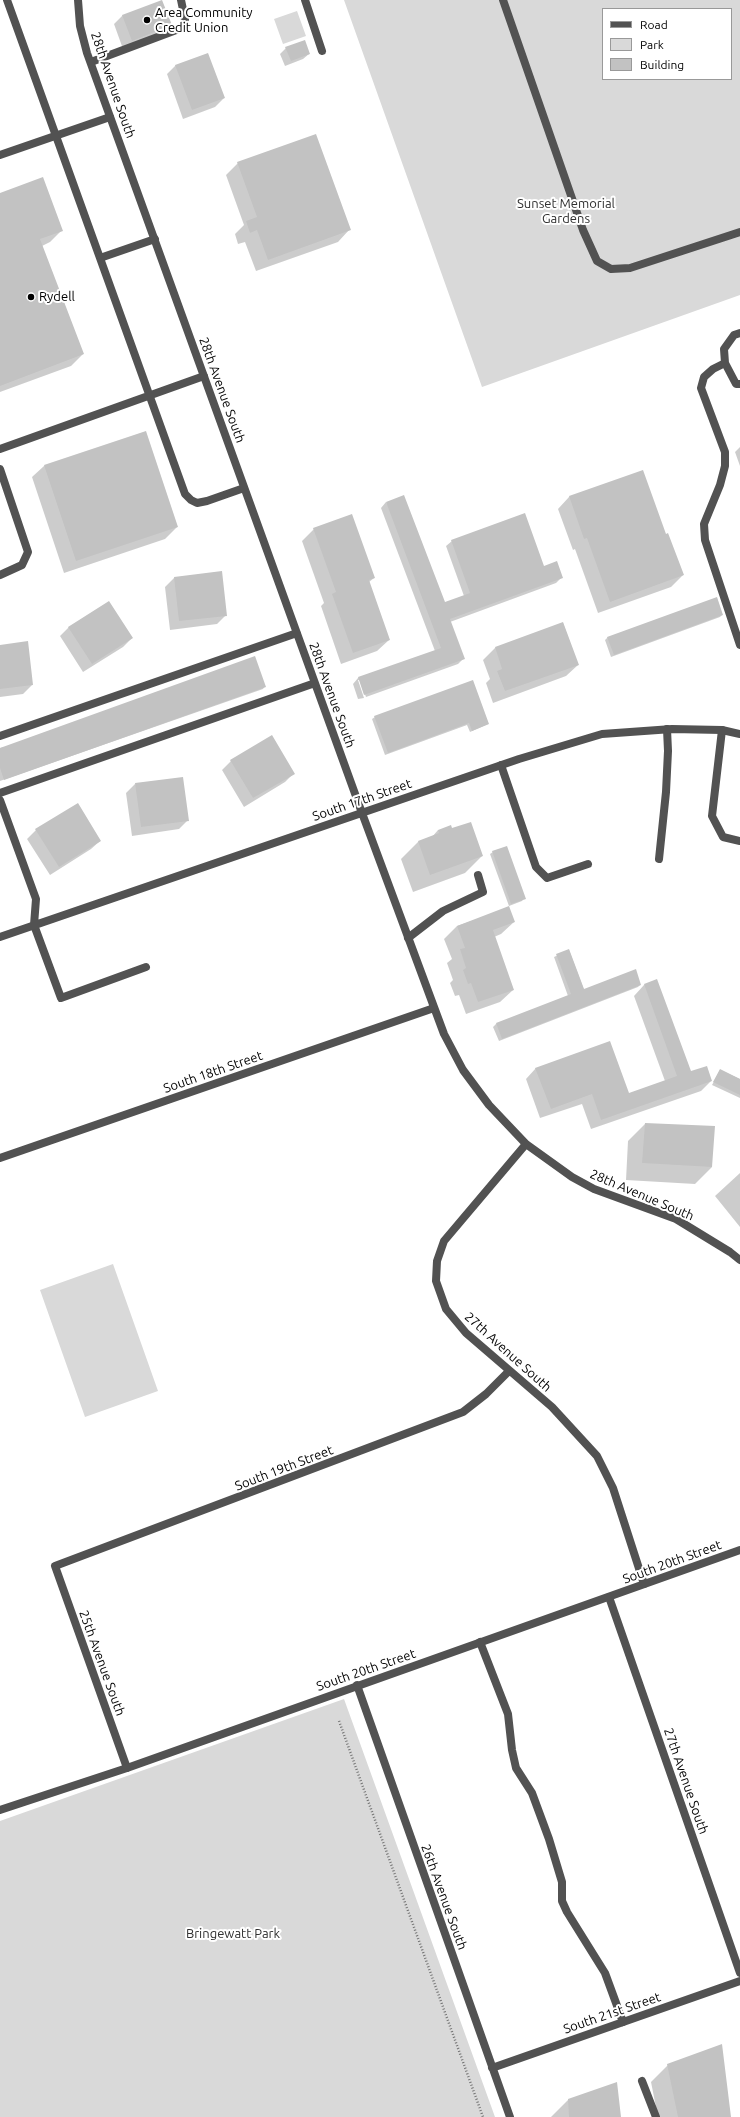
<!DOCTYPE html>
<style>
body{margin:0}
#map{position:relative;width:740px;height:2117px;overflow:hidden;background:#fff;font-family:Ubuntu,sans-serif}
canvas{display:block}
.legend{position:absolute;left:602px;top:8px;width:130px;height:72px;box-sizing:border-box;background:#fff;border:1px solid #999;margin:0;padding:5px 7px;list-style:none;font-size:12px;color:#000}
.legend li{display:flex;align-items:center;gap:8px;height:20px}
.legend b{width:20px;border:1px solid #999}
</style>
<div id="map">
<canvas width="740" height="2117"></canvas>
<ul class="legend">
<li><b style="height:5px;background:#525252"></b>Road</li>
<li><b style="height:11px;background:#d9d9d9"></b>Park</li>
<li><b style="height:11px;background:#c2c2c2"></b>Building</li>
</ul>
</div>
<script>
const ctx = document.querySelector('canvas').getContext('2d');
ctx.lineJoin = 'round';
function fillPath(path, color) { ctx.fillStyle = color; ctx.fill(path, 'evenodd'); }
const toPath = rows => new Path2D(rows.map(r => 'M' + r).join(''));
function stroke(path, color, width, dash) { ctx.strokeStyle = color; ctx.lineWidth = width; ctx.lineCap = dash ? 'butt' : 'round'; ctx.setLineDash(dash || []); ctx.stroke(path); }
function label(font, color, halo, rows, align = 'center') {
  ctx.font = font + ' Ubuntu,sans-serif'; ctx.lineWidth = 4; ctx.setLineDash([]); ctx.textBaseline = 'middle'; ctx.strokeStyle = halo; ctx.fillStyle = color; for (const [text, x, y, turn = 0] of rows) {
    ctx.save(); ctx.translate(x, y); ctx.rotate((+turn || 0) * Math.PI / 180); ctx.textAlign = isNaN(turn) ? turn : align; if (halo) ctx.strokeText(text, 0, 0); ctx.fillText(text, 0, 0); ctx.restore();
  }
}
const green = toPath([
 [344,0,740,0,740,295,482,387],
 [603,9,731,9,731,79,603,79],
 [297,11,306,36,283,44,274,19],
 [113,1264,158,1391,85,1417,40,1290],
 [344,1699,495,2117,0,2117,0,1821]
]);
const shadow = toPath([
 [123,15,171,25,162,34,123,49,114,24],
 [286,48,309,54,303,59,285,66,280,54],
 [176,65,224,98,215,107,183,119,167,74],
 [238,163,349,230,338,242,256,271,245,242,238,244,235,234,244,225,226,175],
 [0,194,62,230,50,242,42,246,83,354,71,366,0,392],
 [145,432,177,527,165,539,64,573,32,477,44,466],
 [740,447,740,466,735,452],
 [642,471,665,535,683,575,671,587,598,613,575,549,573,550,558,509,569,497],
 [386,502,444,603,464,596,446,546,452,541,544,567,562,577,556,583,450,622,464,658,458,664,366,697,360,680,358,680,364,698,358,699,353,684,358,678,435,651,381,508],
 [314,529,374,578,369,582,389,640,377,651,341,664,321,606,324,603,302,541],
 [221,572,226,615,217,624,170,630,165,587,174,578],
 [722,615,720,617,611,657,605,640,608,637],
 [563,623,578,665,566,676,493,703,486,683,490,679,483,660,495,648],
 [69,627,132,638,123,647,83,672,60,636],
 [0,646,32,685,23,694,0,697],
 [265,686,263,689,0,781,0,748],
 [375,717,488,724,470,732,467,725,385,755,372,719],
 [231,761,294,773,285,782,244,807,222,770],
 [135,784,188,820,179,829,132,836,126,793],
 [36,830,100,841,91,849,50,875,27,839],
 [438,830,452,830,482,856,465,873,413,892,401,859,418,842,432,837],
 [493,852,524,898,522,901,509,906,490,854],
 [509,908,514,922,501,934,494,937,513,990,500,1002,466,1014,459,995,455,996,450,983,453,980,447,963,452,959,444,939,457,926],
 [569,950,584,990,640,985,638,987,499,1041,493,1027,496,1024,568,996,554,957],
 [657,981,691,1073,711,1081,701,1091,591,1129,582,1104,540,1118,526,1079,536,1068,628,1094,665,1081,634,996,644,985],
 [720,1070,740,1079,740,1098,712,1085],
 [645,1124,712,1167,695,1184,626,1180,628,1141],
 [740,1173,740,1227,715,1196],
 [668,2065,731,2117,658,2117,651,2082],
 [568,2100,620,2117,551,2117]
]);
const building = toPath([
 [162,0,172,25,132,41,122,15],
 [305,40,310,54,291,61,285,47],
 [208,53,225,98,192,110,175,65],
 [316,134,351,230,268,260,257,230,250,233,246,221,257,217,237,162],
 [43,177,63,231,40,239,84,354,0,386,0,193],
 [146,431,178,527,76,561,44,465],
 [643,470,666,534,668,533,684,575,610,602,587,538,584,539,569,496],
 [404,495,445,602,470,593,451,540,525,513,544,566,557,561,563,578,450,619,465,659,364,695,358,677,441,648,386,502],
 [352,514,375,578,369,580,390,640,353,653,332,594,336,592,313,528],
 [222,571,227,616,179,621,174,577],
 [717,597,723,615,614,655,607,637],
 [109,601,133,638,92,664,68,627],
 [563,622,579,665,505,691,497,671,502,669,495,647],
 [28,641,33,685,0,689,0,645],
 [255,656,266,687,4,780,0,768,0,748],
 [473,680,489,724,472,731,469,723,388,753,374,716],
 [272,735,295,774,253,798,230,760],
 [183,777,189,821,141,827,135,783],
 [78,803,101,841,59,867,35,829],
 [471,822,483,856,430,875,418,841,439,833,438,830,451,825,452,828],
 [507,846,526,899,511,904,492,851],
 [509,906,515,922,493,930,514,990,478,1002,471,983,468,984,463,970,466,968,460,949,465,948,457,926],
 [569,949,584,989,636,969,641,985,502,1039,496,1023,571,994,556,954],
 [657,979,691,1071,707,1066,712,1081,601,1120,592,1094,551,1109,535,1068,610,1041,629,1093,677,1076,644,984],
 [720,1069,740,1079,740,1095,713,1082],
 [645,1123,715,1126,712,1167,642,1163],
 [722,2044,731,2117,678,2117,667,2064],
 [617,2082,621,2117,569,2117,568,2099]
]);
const path = toPath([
 [339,1721,483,2117]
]);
const service = toPath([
 [7,0,185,494,191,500,197,503,207,501,244,488],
 [503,0,583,230,597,261,611,269,630,268,740,232],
 [91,62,179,29,184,25,185,19,181,0],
 [0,155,110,117],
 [100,258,155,239],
 [740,333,734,335,724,349,725,363,736,384,740,384],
 [725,363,713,369,704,377,701,388,725,452,725,466,720,485,704,524,705,540,740,645],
 [0,449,204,376],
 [0,469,28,552,22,565,0,575],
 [722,730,712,816,723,837,740,841],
 [501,765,536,867,547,878,588,864],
 [659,859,666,792,668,751,667,729],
 [34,925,61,998,146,967],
 [408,938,443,911,483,892,478,875],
 [480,1642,508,1714,512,1750,516,1768,532,1793,549,1839,562,1882,562,1901,567,1912,605,1973,623,2022]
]);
const minor = toPath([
 [78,0,80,26,87,53,362,813,444,1034,463,1070,489,1105,526,1144,572,1177,594,1189,676,1219,730,1252,740,1260],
 [305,0,322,51],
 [0,736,297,633],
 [0,793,315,683],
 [0,800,36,899,34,925],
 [0,937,519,759,602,734,672,729,722,730,740,734],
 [526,1144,444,1241,437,1261,436,1281,446,1309,466,1333,552,1407,597,1456,613,1488,644,1584],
 [0,1158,434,1008],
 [609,1597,740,1973],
 [357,1685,510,2117],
 [127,1768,55,1566,463,1412,486,1394,509,1371],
 [492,2068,740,1981],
 [642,2081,656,2117]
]);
const tertiary = toPath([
 [0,1810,127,1768,740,1550]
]);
const markers = [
 [147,20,4,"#000"],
 [31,297,4,"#000"]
];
const poiNames = [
 ["Area Community",155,13],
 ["Credit Union",155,28],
 ["Rydell",39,297]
];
const streetNames = [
 ["28th Avenue South",113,85,71],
 ["28th Avenue South",222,390,70],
 ["28th Avenue South",332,695,70],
 ["South 17th Street",362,800,-19],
 ["South 18th Street",213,1072,-19],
 ["28th Avenue South",642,1195,23],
 ["27th Avenue South",508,1352,42],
 ["South 19th Street",284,1468,-21],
 ["South 20th Street",672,1562,-20],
 ["25th Avenue South",102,1663,70],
 ["South 20th Street",366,1670,-19],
 ["27th Avenue South",686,1781,71],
 ["26th Avenue South",444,1897,70],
 ["South 21st Street",612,2013,-19]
];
const parkNames = [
 ["Sunset Memorial",566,204],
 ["Gardens",566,219],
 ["Bringewatt Park",233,1934]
];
fillPath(green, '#d9d9d9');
fillPath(shadow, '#0003');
fillPath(building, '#c2c2c2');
stroke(path, '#747474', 2.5, [1, 2]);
stroke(service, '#525252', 8);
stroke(minor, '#525252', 8);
stroke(tertiary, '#525252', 8);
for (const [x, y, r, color] of markers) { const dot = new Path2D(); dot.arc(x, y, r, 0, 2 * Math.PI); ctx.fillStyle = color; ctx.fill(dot); stroke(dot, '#fff', 1.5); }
label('13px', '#000', '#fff', poiNames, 'left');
label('13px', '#000', '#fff', streetNames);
label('13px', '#303030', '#fff', parkNames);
</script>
